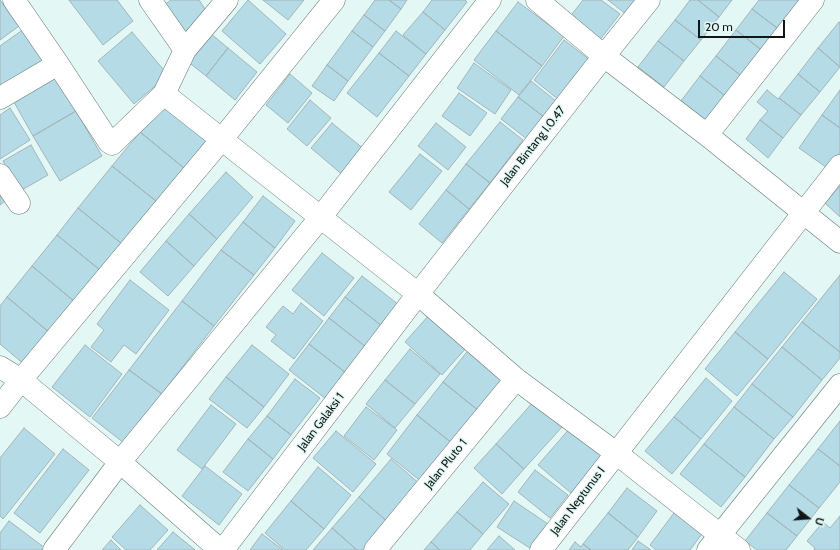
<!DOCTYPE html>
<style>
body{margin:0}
#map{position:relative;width:840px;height:550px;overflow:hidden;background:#e3f8f4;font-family:Cabin,sans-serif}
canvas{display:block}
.north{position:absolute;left:788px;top:498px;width:40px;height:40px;-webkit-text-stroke:3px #e3f8f4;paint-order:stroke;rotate:107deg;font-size:11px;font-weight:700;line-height:16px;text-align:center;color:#0f1615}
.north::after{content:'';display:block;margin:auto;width:14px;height:18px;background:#0f1615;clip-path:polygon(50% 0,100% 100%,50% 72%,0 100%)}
.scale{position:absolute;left:698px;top:20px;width:87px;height:18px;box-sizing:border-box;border:2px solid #0f1615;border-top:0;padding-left:5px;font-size:12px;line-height:14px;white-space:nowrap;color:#0f1615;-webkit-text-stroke:3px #e3f8f4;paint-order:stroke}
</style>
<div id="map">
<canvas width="840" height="550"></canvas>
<div class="north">U</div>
<div class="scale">20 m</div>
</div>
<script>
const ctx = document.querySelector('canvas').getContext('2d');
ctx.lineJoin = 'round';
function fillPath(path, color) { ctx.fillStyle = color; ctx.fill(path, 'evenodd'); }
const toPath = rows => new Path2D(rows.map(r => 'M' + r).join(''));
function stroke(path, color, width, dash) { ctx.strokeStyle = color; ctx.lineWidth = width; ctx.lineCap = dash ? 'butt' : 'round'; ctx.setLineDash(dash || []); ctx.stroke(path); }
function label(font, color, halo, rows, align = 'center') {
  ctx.font = font + ' Cabin,sans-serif'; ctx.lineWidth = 3; ctx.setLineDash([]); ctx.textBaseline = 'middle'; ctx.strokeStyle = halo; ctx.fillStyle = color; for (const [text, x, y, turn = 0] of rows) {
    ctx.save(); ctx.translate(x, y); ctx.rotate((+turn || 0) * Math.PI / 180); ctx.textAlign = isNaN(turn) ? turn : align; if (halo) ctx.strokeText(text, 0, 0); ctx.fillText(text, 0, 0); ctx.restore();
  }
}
const building = toPath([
 [0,0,19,26,0,40,0,0],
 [69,0,117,0,133,21,103,45,69,0],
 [171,0,199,0,211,18,182,39,160,8,171,0],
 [248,0,286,34,260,64,222,31,248,0],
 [263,0,304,0,288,20,263,0],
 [375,0,389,0,401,9,385,31,364,15,375,0],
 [389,0,407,0,401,9,389,0],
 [432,0,465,0,467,2,445,30,423,12,432,0],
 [583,0,601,0,620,14,599,41,569,18,583,0],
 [608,0,645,0,631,18,608,0],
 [690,0,698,0,719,17,701,40,675,20,690,0],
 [698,0,732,0,719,17,698,0],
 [759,0,805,0,781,31,752,9,759,0],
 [518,2,564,36,542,66,496,31,518,2],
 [752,9,781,31,764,52,736,30,752,9],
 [423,12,445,30,426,54,403,35,423,12],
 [364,15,385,31,373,47,352,31,364,15],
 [675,20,701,40,684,61,658,41,675,20],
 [839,22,840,23,840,67,818,48,839,22],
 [24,29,45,60,0,93,0,46,24,29],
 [205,29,228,48,206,76,182,57,205,29],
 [736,30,764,52,744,78,716,56,736,30],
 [352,31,373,47,348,81,327,65,352,31],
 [396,31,426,54,409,76,379,53,396,31],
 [496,31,542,66,519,95,474,60,496,31],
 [132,32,168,75,134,104,98,61,132,32],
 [564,40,595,64,564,104,534,80,564,40],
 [658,41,684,61,664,87,638,67,658,41],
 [228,48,257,72,235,100,206,76,228,48],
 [818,48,840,67,820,92,798,74,818,48],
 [379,53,409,76,377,117,347,93,379,53],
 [716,56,744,78,729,99,700,76,716,56],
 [474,63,511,90,495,114,457,88,474,63],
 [327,65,348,81,334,101,312,86,327,65],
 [290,74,312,93,288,123,266,105,290,74],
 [798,74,820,92,801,115,779,98,798,74],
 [700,76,729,99,710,124,681,101,700,76],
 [55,77,76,111,33,136,14,102,55,77],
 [531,81,556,101,544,117,518,97,531,81],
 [767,90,778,99,779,98,801,115,783,138,760,120,768,111,757,102,767,90],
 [840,90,840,128,822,115,840,90],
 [459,93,487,113,470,136,442,116,459,93],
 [518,97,544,117,527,139,501,119,518,97],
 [310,100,331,118,307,146,287,129,310,100],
 [165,101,209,137,184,168,140,132,165,101],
 [10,108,30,140,0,159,0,115,10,108],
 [76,111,102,156,60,181,33,136,76,111],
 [822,115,840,128,840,155,830,170,799,148,822,115],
 [760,120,783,138,768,158,746,139,760,120],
 [500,122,523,140,490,183,466,164,500,122],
 [332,123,365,150,344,176,311,148,332,123],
 [436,123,466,147,448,170,418,146,436,123],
 [140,132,184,168,156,201,112,166,140,132],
 [31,145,48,175,20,191,3,161,31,145],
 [420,154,442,171,411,210,389,192,420,154],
 [466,164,490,183,469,209,446,190,466,164],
 [112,166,156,201,122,244,78,208,112,166],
 [226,172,253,197,217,239,189,214,226,172],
 [840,186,840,217,825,203,840,186],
 [0,189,8,199,0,205,0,189],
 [446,190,469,209,442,243,419,224,446,190],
 [263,196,295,221,275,248,243,222,263,196],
 [78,208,122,244,100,270,57,235,78,208],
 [189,214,217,239,194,266,166,241,189,214],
 [243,222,275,248,254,275,221,250,243,222],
 [57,235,100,270,75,302,32,266,57,235],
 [166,241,194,266,168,296,140,272,166,241],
 [221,250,254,275,214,326,182,301,221,250],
 [322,253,354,278,324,316,292,290,322,253],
 [32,266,75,302,50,333,7,297,32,266],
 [784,272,817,299,768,359,735,332,784,272],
 [840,275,840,352,802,322,840,275],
 [362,276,399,305,382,326,345,297,362,276],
 [130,280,169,310,136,354,124,345,111,362,91,347,104,330,97,324,130,280],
 [7,297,50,333,25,365,0,344,0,306,7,297],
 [345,297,382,326,366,347,329,318,345,297],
 [182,301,214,326,162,394,129,370,182,301],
 [301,303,323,321,294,359,271,341,276,335,266,327,283,306,293,314,301,303],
 [430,314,467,347,442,375,405,342,430,314],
 [329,318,366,347,346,373,309,344,329,318],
 [802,322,840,352,840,358,822,380,782,347,802,322],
 [735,332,768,359,737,396,705,369,735,332],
 [309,344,346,373,326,399,289,370,309,344],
 [85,345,122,374,90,417,52,387,85,345],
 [252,345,289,374,264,407,226,377,252,345],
 [782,347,822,380,793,417,752,384,782,347],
 [470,348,506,377,479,411,443,382,470,348],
 [410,349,440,374,415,404,385,380,410,349],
 [129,370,162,394,124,443,92,418,129,370],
 [226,377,264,407,247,428,209,399,226,377],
 [706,378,732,401,701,439,674,417,706,378],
 [295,379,320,398,291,435,267,416,295,379],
 [385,380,415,404,395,428,366,404,385,380],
 [443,382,479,411,453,444,417,415,443,382],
 [752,384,793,417,774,439,734,407,752,384],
 [534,401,562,427,524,469,496,444,534,401],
 [211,405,236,424,202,469,177,450,211,405],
 [366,407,397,430,374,460,344,436,366,407],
 [734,407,774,439,745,477,704,444,734,407],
 [417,415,453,444,423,483,387,454,417,415],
 [267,416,291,435,273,459,248,439,267,416],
 [674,417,701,439,672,474,645,451,674,417],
 [840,421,840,466,818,449,840,421],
 [571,427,603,454,571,493,538,465,571,427],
 [24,428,55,454,3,519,0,516,0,458,24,428],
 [336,431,376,464,353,492,313,458,336,431],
 [248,439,273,459,248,491,223,472,248,439],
 [496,444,524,469,502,494,474,468,496,444],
 [704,444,745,477,721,507,680,474,704,444],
 [63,449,89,470,40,533,14,513,63,449],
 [818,449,840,466,840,482,819,508,789,485,818,449],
 [391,459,421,485,389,523,359,497,391,459],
 [205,466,242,494,219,525,182,496,205,466],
 [318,467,351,495,324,529,291,501,318,467],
 [535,470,568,495,550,518,518,492,535,470],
 [483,482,509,504,483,534,457,512,483,482],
 [789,485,819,508,797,536,767,513,789,485],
 [627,488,657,511,638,537,608,513,627,488],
 [359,497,389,523,365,550,357,550,332,528,359,497],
 [291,501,324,529,306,550,285,550,265,533,291,501],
 [514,501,551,526,533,550,497,527,514,501],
 [140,505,168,530,150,550,126,550,112,537,140,505],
 [680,505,707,527,690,550,656,550,650,545,680,505],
 [457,512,483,534,470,550,440,550,431,542,457,512],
 [608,513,638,537,628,550,591,550,583,544,608,513],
 [767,513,797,536,786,550,757,550,745,541,767,513],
 [840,516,840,550,814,550,815,548,807,541,823,522,830,528,840,516],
 [9,521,45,548,44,550,0,550,0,533,9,521],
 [332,528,357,550,313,550,332,528],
 [173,532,195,550,157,550,173,532],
 [262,534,283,550,250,550,262,534],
 [499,536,515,550,487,550,499,536],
 [111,540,121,550,102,550,111,540],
 [638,541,651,550,632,550,638,541],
 [431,542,440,550,424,550,431,542],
 [575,542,581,547,583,544,591,550,569,550,575,542]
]);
const street = toPath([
 [14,0,58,64,109,142,112,144,164,94,185,50,227,0],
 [150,0,185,50],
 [537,0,604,56,707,135,840,242],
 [164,94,418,294,516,379,616,453,739,550],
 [0,98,58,64],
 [707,135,813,0],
 [0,175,19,203],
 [0,367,21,380,120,462,220,550],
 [0,407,21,380,222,139,334,0],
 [54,550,120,462,320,218,490,0],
 [223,550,418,294,604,56,649,0],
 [375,550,516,379],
 [541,550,840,166],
 [708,550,840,385]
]);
const streetNames = [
 ["Jalan Bintang I.0.47",533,146,-52],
 ["Jalan Galaksi 1",321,422,-53],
 ["Jalan Pluto 1",446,464,-51],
 ["Jalan Neptunus I",578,501,-53]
];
fillPath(building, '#b5dce6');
stroke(building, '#a1b4b9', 1);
stroke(street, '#647773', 23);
stroke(street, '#fff', 22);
label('12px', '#0f1615', '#e3f8f4', streetNames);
</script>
